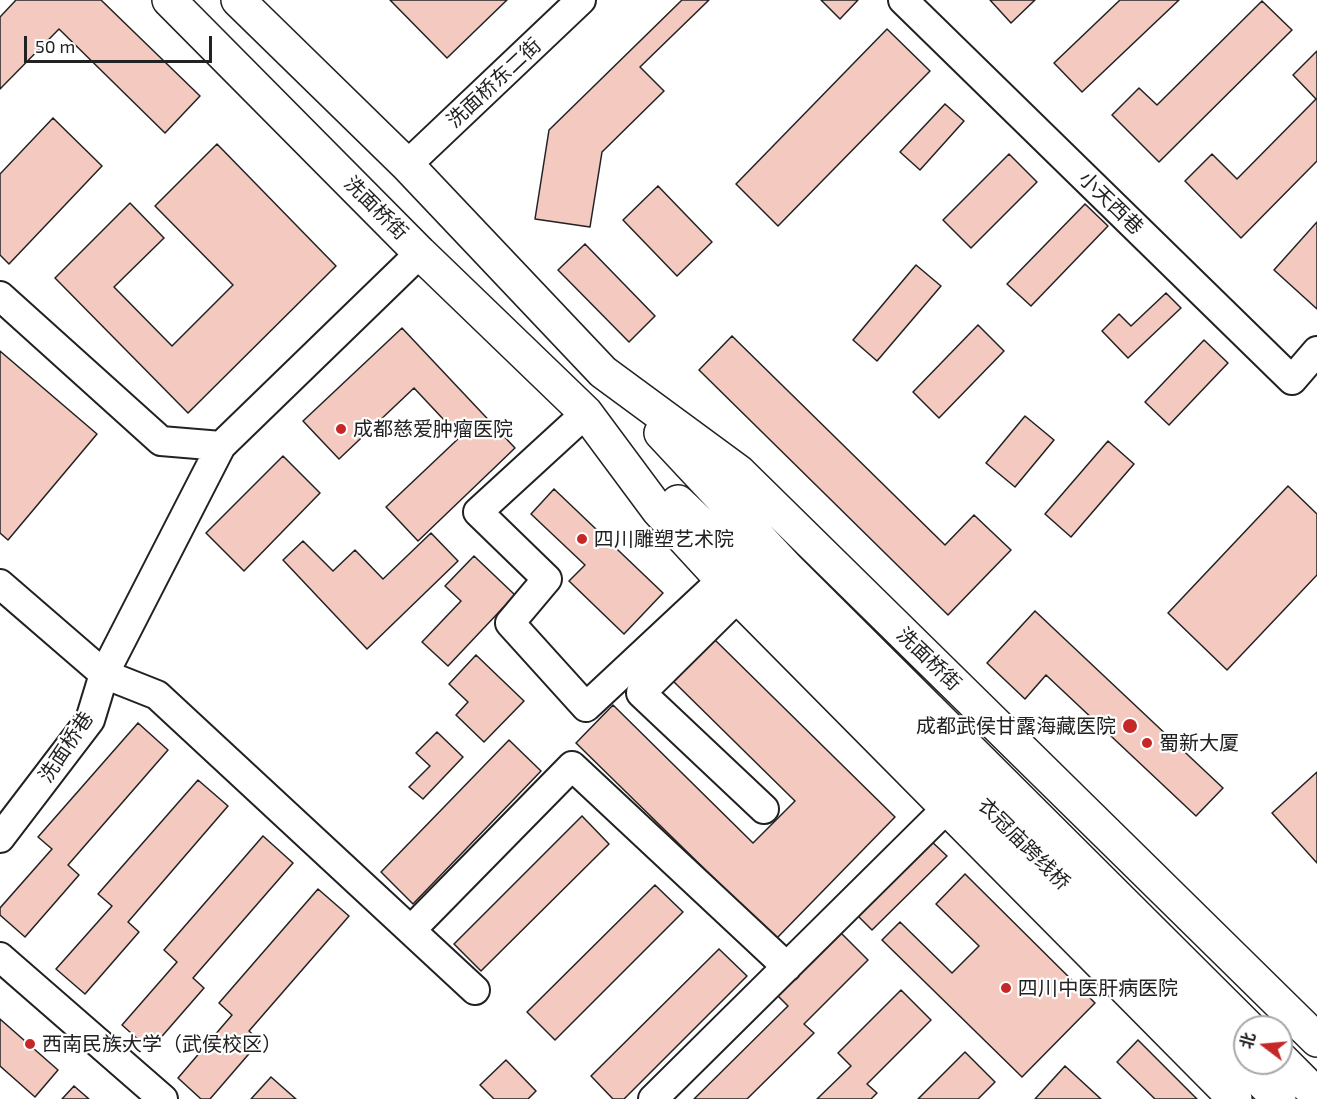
<!DOCTYPE html>
<meta charset="utf-8">
<style>
body{margin:0}
#map{position:relative;width:1317px;height:1099px;overflow:hidden;background:#fff;font-family:"Exo 2","Noto Sans SC",sans-serif}
canvas{display:block}
.north{position:absolute;left:1233px;top:1015px;width:60px;height:60px;box-sizing:border-box;background:#fff;border:2px solid #a7a7a7;border-radius:50%;rotate:286deg;font-size:16px;font-weight:700;line-height:24px;text-align:center;color:#222}
.north::after{content:'';display:block;margin:auto;width:21px;height:27px;background:#c62828;clip-path:polygon(50% 0,100% 100%,50% 72%,0 100%)}
.scale{position:absolute;left:24px;top:36px;width:188px;height:27px;box-sizing:border-box;border:3px solid #222;border-top:0;padding-left:8px;font-size:18px;line-height:21px;white-space:nowrap;color:#222;-webkit-text-stroke:4px #fff;paint-order:stroke}
</style>
<div id="map">
<canvas width="1317" height="1099"></canvas>
<div class="north">北</div>
<div class="scale">50 m</div>
</div>
<script>
const ctx = document.querySelector('canvas').getContext('2d');
ctx.lineJoin = 'round';
function fillPath(path, color) { ctx.fillStyle = color; ctx.fill(path, 'evenodd'); }
const toPath = rows => new Path2D(rows.map(r => 'M' + r).join(''));
function stroke(path, color, width, dash) { ctx.strokeStyle = color; ctx.lineWidth = width; ctx.lineCap = dash ? 'butt' : 'round'; ctx.setLineDash(dash || []); ctx.stroke(path); }
function label(font, color, halo, rows, align = 'center') {
  ctx.font = font + ' "Exo 2","Noto Sans SC",sans-serif'; ctx.lineWidth = 4.5; ctx.setLineDash([]); ctx.textBaseline = 'middle'; ctx.strokeStyle = halo; ctx.fillStyle = color; for (const [text, x, y, turn = 0] of rows) {
    ctx.save(); ctx.translate(x, y); ctx.rotate((+turn || 0) * Math.PI / 180); ctx.textAlign = isNaN(turn) ? turn : align; if (halo) ctx.strokeText(text, 0, 0); ctx.fillText(text, 0, 0); ctx.restore();
  }
}
const building = toPath([
 [16,0,101,0,200,96,165,133,59,29,0,89,0,17,16,0],
 [390,0,507,0,447,58,390,0],
 [682,0,709,0,640,67,664,91,602,152,590,227,535,219,549,130,682,0],
 [821,0,858,0,840,19,821,0],
 [990,0,1035,0,1011,23,990,0],
 [1120,0,1179,0,1082,92,1054,63,1120,0],
 [1262,1,1292,30,1159,162,1112,115,1139,88,1157,105,1262,1],
 [887,29,930,71,778,226,736,184,887,29],
 [1317,51,1317,161,1241,238,1185,181,1212,154,1237,179,1316,99,1293,75,1317,51],
 [945,104,964,121,920,170,900,152,945,104],
 [53,118,102,166,9,264,0,255,0,174,53,118],
 [217,144,336,266,188,413,55,278,130,203,164,238,114,287,172,346,233,285,155,206,217,144],
 [1009,154,1037,182,971,248,943,220,1009,154],
 [658,186,712,242,677,276,623,220,658,186],
 [1085,204,1108,226,1031,306,1007,284,1085,204],
 [1317,222,1317,309,1274,270,1317,222],
 [585,244,655,316,629,342,558,270,585,244],
 [916,265,941,286,877,361,853,340,916,265],
 [1166,293,1181,308,1128,358,1102,331,1119,314,1131,326,1166,293],
 [978,325,1004,351,939,418,913,392,978,325],
 [402,328,515,448,418,541,386,507,460,437,414,388,339,459,303,421,402,328],
 [732,336,945,545,974,515,1011,550,948,615,699,370,732,336],
 [1204,340,1228,363,1169,425,1145,402,1204,340],
 [0,351,97,434,8,540,0,533,0,351],
 [1025,416,1054,440,1015,487,986,463,1025,416],
 [1108,441,1134,464,1071,537,1045,514,1108,441],
 [283,456,320,493,244,571,206,533,283,456],
 [1288,486,1317,514,1317,575,1227,670,1168,613,1288,486],
 [554,489,663,593,624,634,569,581,585,565,531,514,554,489],
 [431,533,458,561,367,649,283,560,303,541,333,571,355,550,383,579,431,533],
 [474,556,515,595,448,666,422,642,461,601,445,586,474,556],
 [1035,611,1223,788,1196,816,1046,675,1025,699,987,663,1035,611],
 [713,638,895,817,776,939,576,743,613,705,753,843,795,801,672,680,713,638],
 [476,655,524,701,484,742,456,715,468,702,449,684,476,655],
 [138,723,168,750,68,865,79,875,25,937,0,915,0,908,52,849,38,837,138,723],
 [437,732,463,757,423,799,409,787,430,766,416,753,437,732],
 [509,740,541,771,413,904,381,872,509,740],
 [1317,772,1317,863,1272,813,1317,772],
 [198,780,228,806,128,922,139,932,85,994,56,969,112,906,98,894,198,780],
 [582,816,609,844,481,971,454,944,582,816],
 [263,836,293,863,193,978,204,988,150,1050,122,1025,177,962,164,950,263,836],
 [929,839,947,856,872,930,854,912,929,839],
 [965,874,1095,1003,1022,1077,882,940,900,922,952,973,979,946,936,904,965,874],
 [655,885,683,912,555,1040,527,1012,655,885],
 [318,889,349,916,249,1031,260,1041,210,1099,201,1099,178,1078,232,1015,219,1003,318,889],
 [838,930,868,960,804,1024,814,1033,747,1099,694,1099,788,1006,775,993,838,930],
 [719,949,747,976,624,1099,613,1099,591,1076,719,949],
 [901,990,931,1020,867,1084,877,1093,871,1099,817,1099,851,1066,838,1053,901,990],
 [0,1019,58,1070,35,1097,0,1066,0,1019],
 [1138,1040,1197,1099,1155,1099,1117,1062,1138,1040],
 [965,1052,995,1082,978,1099,918,1099,965,1052],
 [506,1060,536,1091,528,1099,494,1099,480,1085,506,1060],
 [1065,1066,1101,1099,1035,1099,1065,1066],
 [271,1077,296,1099,251,1099,271,1077],
 [74,1086,89,1099,62,1099,74,1086]
]);
const minor = toPath([
 [903,0,1292,380,1317,351],
 [407,165,581,0],
 [0,296,161,441,221,446],
 [586,413,478,512,547,579,510,623,586,707,722,580],
 [0,584,104,674,157,695,475,990],
 [738,597,641,693,764,809],
 [0,838,90,720,104,674,221,446,420,253],
 [411,930,572,766,787,967],
 [0,957,163,1099],
 [653,1099,947,808]
]);
const major = toPath([
 [169,0,420,253,586,413,658,510,738,597,1235,1099],
 [238,0,407,165,603,372,739,472,1317,1040],
 [661,433,788,569,1248,1027],
 [678,502,768,588,1279,1099],
 [1281,1059,1317,1095]
]);
const markers = [
 [341,429,6,"#c62828"],
 [582,539,6,"#c62828"],
 [1130,726,8,"#c62828"],
 [1147,743,6,"#c62828"],
 [1006,988,6,"#c62828"],
 [30,1044,6,"#c62828"]
];
const streetNames = [
 ["洗面桥东二街",494,83,-43],
 ["小天西巷",1111,203,44],
 ["洗面桥街",376,208,45],
 ["洗面桥街",929,659,44],
 ["洗面桥巷",66,747,-56],
 ["衣冠庙跨线桥",1024,844,45]
];
const poiNames = [
 ["成都慈爱肿瘤医院",353,429],
 ["四川雕塑艺术院",594,539],
 ["成都武侯甘露海藏医院",1116,726,"right"],
 ["蜀新大厦",1159,743],
 ["四川中医肝病医院",1018,988],
 ["西南民族大学（武侯校区）",42,1044]
];
fillPath(building, '#f3c9c0');
stroke(building, '#222', 1.5);
stroke(minor, '#222', 32);
stroke(major, '#222', 36);
stroke(minor, '#fff', 28);
stroke(major, '#fff', 33);
for (const [x, y, r, color] of markers) { const dot = new Path2D(); dot.arc(x, y, r, 0, 2 * Math.PI); ctx.fillStyle = color; ctx.fill(dot); stroke(dot, '#fff', 2); }
label('20px', '#222', '#fff', streetNames);
label('20px', '#222', '#fff', poiNames, 'left');
</script>
